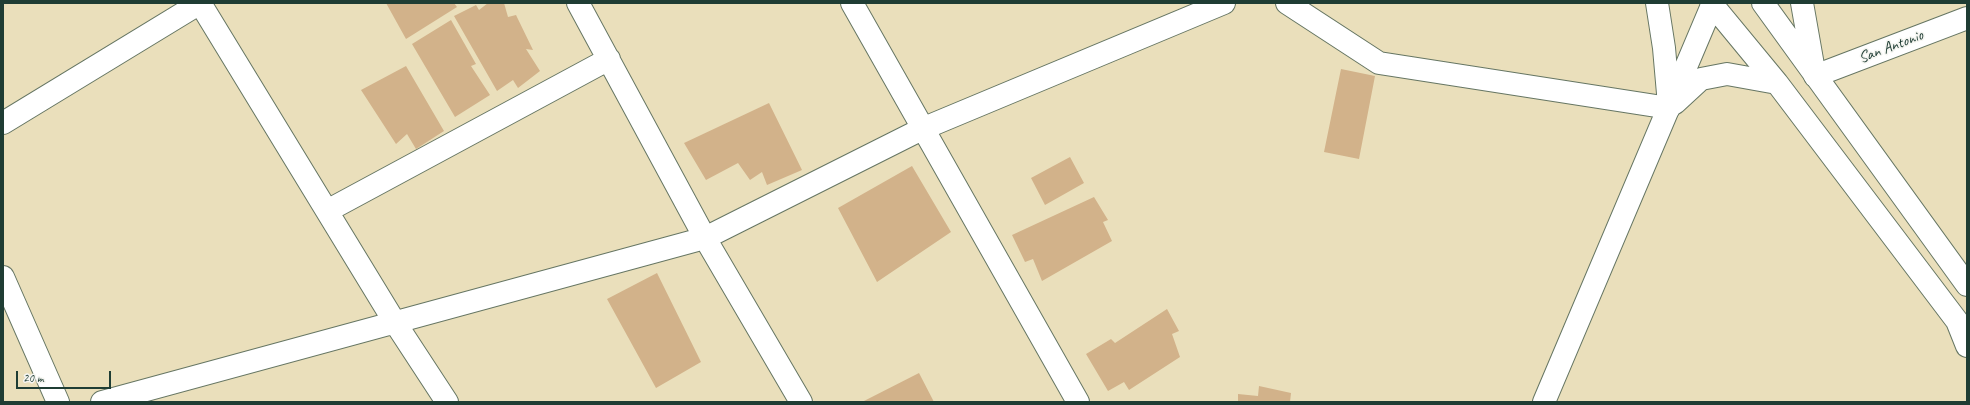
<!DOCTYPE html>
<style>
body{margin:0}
#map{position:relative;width:1970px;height:405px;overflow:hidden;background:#eadfbb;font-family:Caveat,sans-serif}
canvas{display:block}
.frame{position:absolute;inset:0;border:4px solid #1f3d34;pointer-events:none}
.scale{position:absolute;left:16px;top:371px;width:95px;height:18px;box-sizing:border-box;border:2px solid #1f3d34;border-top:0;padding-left:5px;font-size:12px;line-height:14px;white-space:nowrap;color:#1f3d34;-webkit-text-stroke:3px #f6f6f2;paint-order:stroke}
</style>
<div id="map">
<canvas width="1970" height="405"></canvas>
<div class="frame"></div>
<div class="scale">20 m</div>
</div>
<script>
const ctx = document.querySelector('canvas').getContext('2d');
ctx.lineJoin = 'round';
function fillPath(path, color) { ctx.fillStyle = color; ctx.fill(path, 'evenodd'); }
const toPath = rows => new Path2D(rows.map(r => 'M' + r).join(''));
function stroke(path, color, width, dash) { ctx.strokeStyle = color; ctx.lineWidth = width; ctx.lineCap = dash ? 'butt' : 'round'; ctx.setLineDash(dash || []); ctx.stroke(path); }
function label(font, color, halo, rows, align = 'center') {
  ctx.font = font + ' Caveat,sans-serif'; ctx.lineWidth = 3; ctx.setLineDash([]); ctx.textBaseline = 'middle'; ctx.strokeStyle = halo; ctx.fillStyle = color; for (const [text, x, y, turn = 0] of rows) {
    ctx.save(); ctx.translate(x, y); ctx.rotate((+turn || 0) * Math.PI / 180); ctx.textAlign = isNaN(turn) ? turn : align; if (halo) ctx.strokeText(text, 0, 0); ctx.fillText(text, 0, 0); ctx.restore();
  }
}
const building = toPath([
 [386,3,454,3,457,7,406,39],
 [488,3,504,3,508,17,516,15,533,50,526,49,540,71,518,88,513,80,497,91,454,16,476,5,479,10],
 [451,20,476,64,471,66,490,95,455,117,412,44],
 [406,66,444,131,416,149,407,134,396,144,361,90],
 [1341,69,1375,76,1359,159,1324,152],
 [769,103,802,170,767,185,762,172,750,180,738,163,706,180,684,143],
 [1070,157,1084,183,1045,205,1031,178],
 [912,166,951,232,877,282,838,208],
 [1094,197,1108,220,1103,222,1112,241,1042,281,1033,259,1025,262,1012,235],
 [657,273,701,362,656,388,607,299],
 [1167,309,1179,331,1172,334,1180,357,1129,390,1124,382,1108,391,1086,354,1111,339,1115,343],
 [919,373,934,402,862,402],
 [1259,386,1291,393,1290,402,1238,402,1238,394,1258,396]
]);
const minor = toPath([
 [200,3,394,321,447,402],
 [578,3,705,238,801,402],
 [852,3,1078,402],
 [1287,3,1379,63,1669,108],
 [1815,76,1967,18],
 [3,123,200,3],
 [327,211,609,59],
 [3,277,58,402],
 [102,402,705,238,922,129,1224,3]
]);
const major = toPath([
 [1657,3,1664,48,1669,105],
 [1711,3,1777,83,1957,321,1967,346],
 [1763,3,1967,285],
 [1802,3,1814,71],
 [1675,103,1701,79,1727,74,1777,83],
 [1544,402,1713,3]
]);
const streetNames = [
 ["San Antonio",1891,47,-21]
];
fillPath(building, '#d2b28a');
stroke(minor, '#667663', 24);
stroke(major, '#667663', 24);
stroke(minor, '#fff', 22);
stroke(major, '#fff', 22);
label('16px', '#1f3d34', '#f6f6f2', streetNames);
</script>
